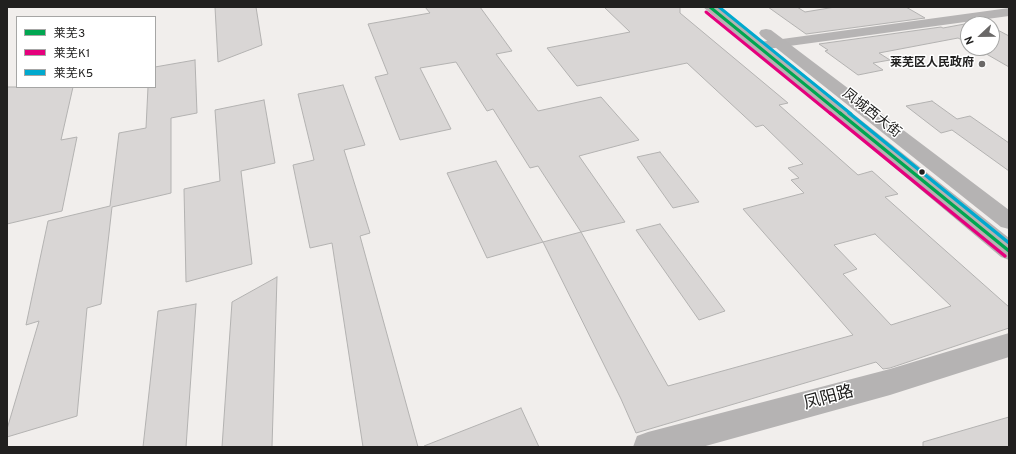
<!DOCTYPE html>
<meta charset="utf-8">
<style>
body{margin:0}
#map{position:relative;width:1016px;height:454px;overflow:hidden;background:#f1eeec;font-family:Overpass,"Noto Sans SC",sans-serif}
canvas{display:block}
.frame{position:absolute;inset:0;border:8px solid #21201f;pointer-events:none}
.legend{position:absolute;left:16px;top:16px;width:140px;height:72px;box-sizing:border-box;background:#fff;border:1px solid #a6a6a5;margin:0;padding:5px 7px;list-style:none;font-size:12px;color:#21201f}
.legend li{display:flex;align-items:center;gap:8px;height:20px}
.legend b{width:20px;border:1px solid #a6a6a5}
.north{position:absolute;left:960px;top:16px;width:40px;height:40px;box-sizing:border-box;background:#fff;border:1px solid #a6a6a5;border-radius:50%;rotate:248deg;font-size:11px;font-weight:700;line-height:16px;text-align:center;color:#21201f}
.north::after{content:'';display:block;margin:auto;width:14px;height:18px;background:#6a6867;clip-path:polygon(50% 0,100% 100%,50% 72%,0 100%)}
</style>
<div id="map">
<canvas width="1016" height="454"></canvas>
<div class="frame"></div>
<ul class="legend">
<li><b style="height:5px;background:#00a651"></b>莱芜3</li>
<li><b style="height:5px;background:#e5007d"></b>莱芜K1</li>
<li><b style="height:5px;background:#00a9ce"></b>莱芜K5</li>
</ul>
<div class="north">N</div>
</div>
<script>
const ctx = document.querySelector('canvas').getContext('2d');
ctx.lineJoin = 'round';
function fillPath(path, color) { ctx.fillStyle = color; ctx.fill(path, 'evenodd'); }
const toPath = rows => new Path2D(rows.map(r => 'M' + r).join(''));
function stroke(path, color, width, dash) { ctx.strokeStyle = color; ctx.lineWidth = width; ctx.lineCap = dash ? 'butt' : 'round'; ctx.setLineDash(dash || []); ctx.stroke(path); }
function label(font, color, halo, rows, align = 'center') {
  ctx.font = font + ' Overpass,"Noto Sans SC",sans-serif'; ctx.lineWidth = 3; ctx.setLineDash([]); ctx.textBaseline = 'middle'; ctx.strokeStyle = halo; ctx.fillStyle = color; for (const [text, x, y, turn = 0] of rows) {
    ctx.save(); ctx.translate(x, y); ctx.rotate((+turn || 0) * Math.PI / 180); ctx.textAlign = isNaN(turn) ? turn : align; if (halo) ctx.strokeText(text, 0, 0); ctx.fillText(text, 0, 0); ctx.restore();
  }
}
const building = toPath([
 [215,7,256,7,262,45,218,62,215,7],
 [425,7,480,7,512,51,496,54,538,111,601,97,639,140,579,156,625,222,581,232,538,166,530,168,493,109,487,111,456,62,420,68,451,129,400,140,375,77,388,74,368,24,430,13,425,7],
 [604,7,680,7,680,13,788,103,779,105,858,175,872,171,898,194,885,197,1009,307,1009,328,890,368,883,369,876,362,636,433,621,399,543,242,581,232,668,386,853,335,743,209,804,193,791,180,799,178,788,168,803,164,763,125,756,127,687,63,577,86,547,48,630,32,604,7],
 [875,234,951,306,891,325,843,274,857,269,834,245,875,234],
 [768,7,797,7,805,12,835,7,906,7,925,18,806,34,768,7],
 [981,21,986,24,968,24,968,43,958,38,879,53,890,60,873,63,883,70,858,75,825,51,828,50,819,44,941,27,943,28,981,21],
 [992,27,1009,36,1009,67,976,48,992,48,992,27],
 [195,60,197,113,171,118,171,193,112,207,101,304,87,308,77,416,7,437,7,429,39,321,26,325,48,221,110,206,119,133,146,128,148,87,155,87,155,67,195,60],
 [343,85,365,145,344,150,370,233,360,236,418,447,363,447,332,243,310,248,293,165,314,160,298,94,343,85],
 [7,87,73,87,61,140,77,137,62,211,7,224,7,87],
 [264,100,275,163,241,171,252,264,186,282,184,189,220,181,215,110,264,100],
 [932,101,957,119,970,116,1009,143,1009,171,952,130,941,133,906,106,932,101],
 [660,152,699,202,673,208,637,157,660,152],
 [496,161,543,242,487,258,447,173,496,161],
 [660,224,725,311,699,320,636,230,660,224],
 [277,277,272,447,222,447,232,302,277,277],
 [196,304,186,447,143,447,158,311,196,304],
 [521,408,539,447,424,447,424,446,521,408],
 [1009,417,1009,447,923,447,923,442,1009,417]
]);
const street = toPath([
 [1009,8,1009,16,760,50,755,49,753,46,755,43,760,42,1009,8]
]);
const secondary = toPath([
 [703,7,719,7,1009,238,1009,260,1001,257,703,7],
 [766,29,771,30,1009,210,1009,229,1001,227,761,36,759,33,761,30,766,29],
 [1009,333,1009,357,890,395,702,447,633,447,637,436,648,432,890,369,1009,333]
]);
const bus1Far1 = toPath([
 [710,7,841,114]
]);
const bus1 = toPath([
 [840,113,1009,251]
]);
const bus2Far1 = toPath([
 [706,12,831,114]
]);
const bus2 = toPath([
 [830,113,1005,256]
]);
const bus3Far1 = toPath([
 [719,7,851,114]
]);
const bus3 = toPath([
 [849,113,1009,243]
]);
const markers = [
 [982,64,4,"#6a6867"],
 [922,172,3.5,"#21201f"]
];
const farPoinames = [
 ["莱芜区人民政府",974,64]
];
const streetNames = [
 ["凤城西大街",871,114,38]
];
const nearStreetnames = [
 ["凤阳路",829,399,-15]
];
fillPath(building, '#d9d6d5');
stroke(building, '#b3b2b1', 1);
fillPath(street, '#b6b4b4');
fillPath(secondary, '#b5b3b3');
stroke(bus1Far1, '#00a651', 3);
stroke(bus1, '#00a651', 3.5);
stroke(bus2Far1, '#e5007d', 3);
stroke(bus2, '#e5007d', 3.5);
stroke(bus3Far1, '#00a9ce', 3);
stroke(bus3, '#00a9ce', 3.5);
for (const [x, y, r, color] of markers) { const dot = new Path2D(); dot.arc(x, y, r, 0, 2 * Math.PI); ctx.fillStyle = color; ctx.fill(dot); stroke(dot, '#fff', 1.5); }
label('bold 12px', '#21201f', '#fff', farPoinames, 'right');
label('14px', '#21201f', '#fff', streetNames);
label('17px', '#21201f', '#fff', nearStreetnames);
</script>
